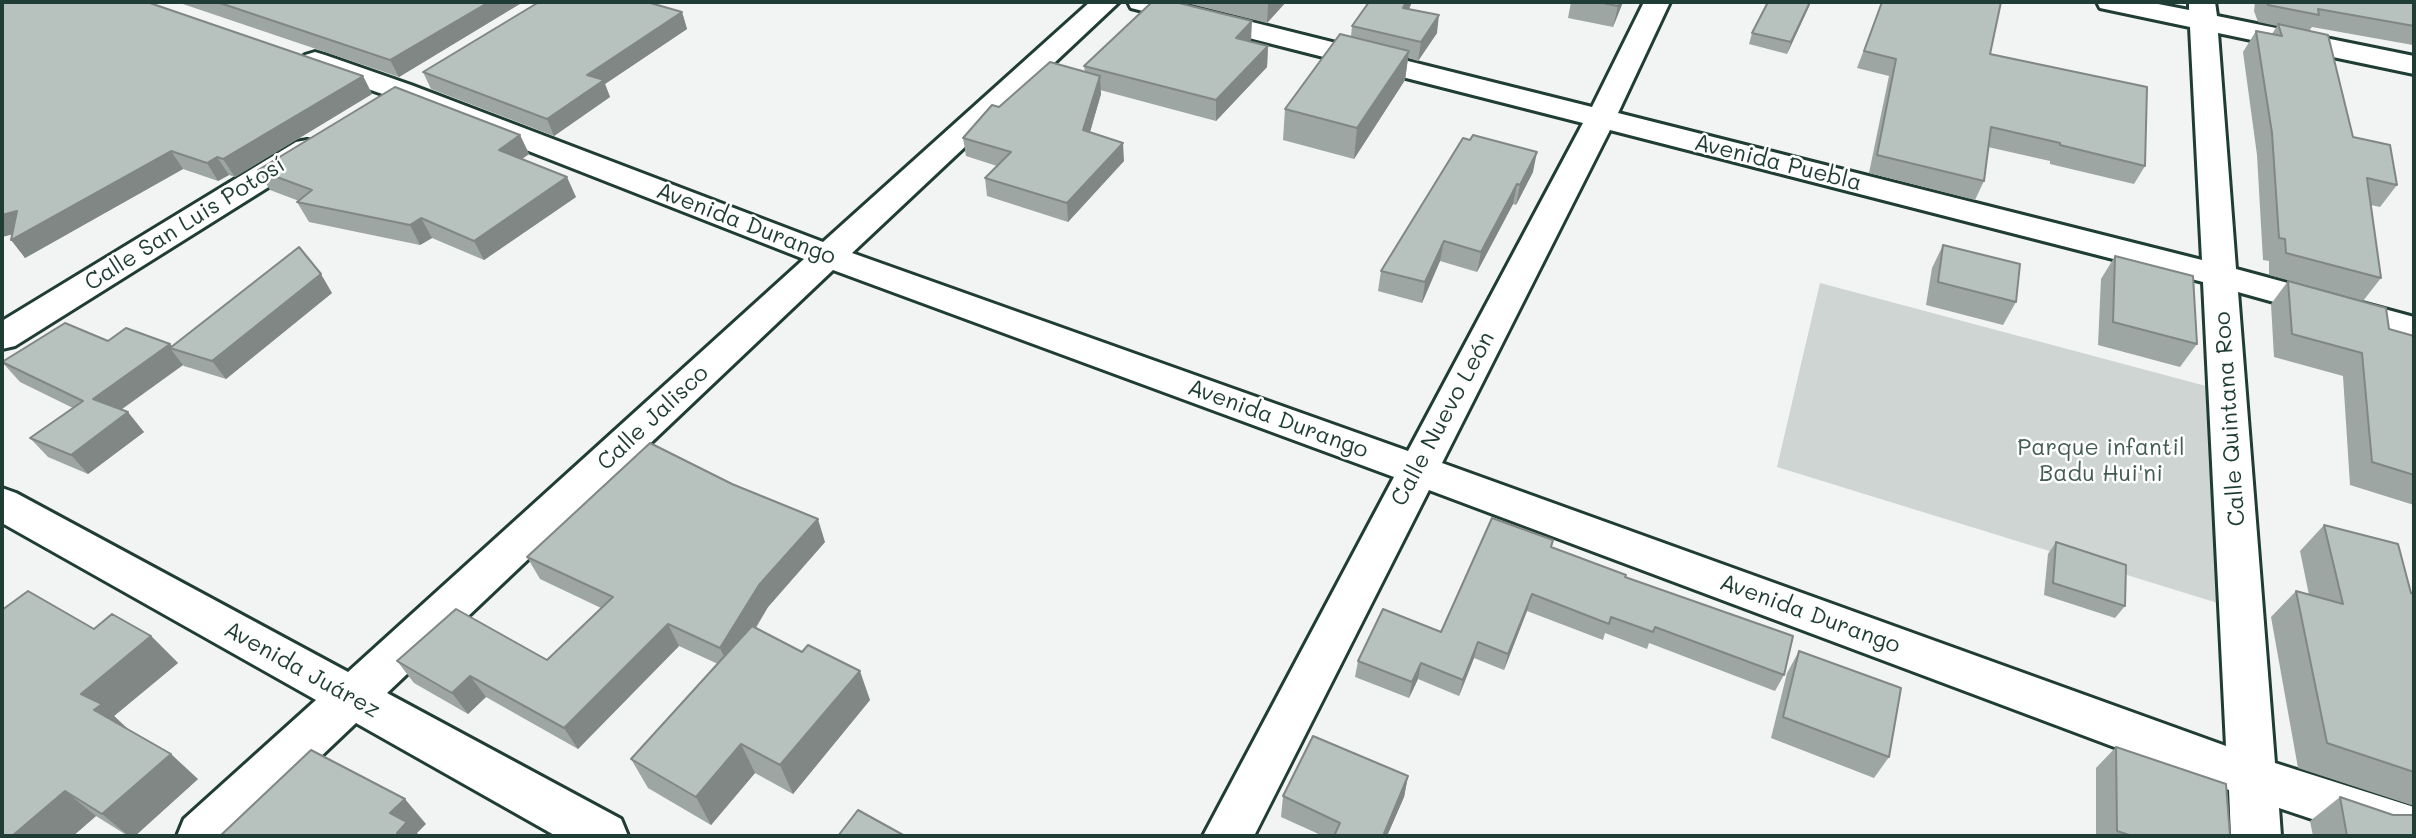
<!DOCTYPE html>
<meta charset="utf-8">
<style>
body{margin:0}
#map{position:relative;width:2416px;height:838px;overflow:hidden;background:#f2f3f3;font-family:Mali,sans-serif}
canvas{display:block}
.frame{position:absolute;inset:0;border:4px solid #1f3d34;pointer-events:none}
</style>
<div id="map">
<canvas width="2416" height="838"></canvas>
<div class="frame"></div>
</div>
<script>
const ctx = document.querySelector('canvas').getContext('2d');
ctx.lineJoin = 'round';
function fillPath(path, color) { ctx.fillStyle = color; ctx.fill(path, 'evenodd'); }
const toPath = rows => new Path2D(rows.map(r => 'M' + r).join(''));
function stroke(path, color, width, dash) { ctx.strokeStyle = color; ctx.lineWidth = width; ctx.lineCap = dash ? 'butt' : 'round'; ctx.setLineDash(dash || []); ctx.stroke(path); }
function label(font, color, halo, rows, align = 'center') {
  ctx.font = font + ' Mali,sans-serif'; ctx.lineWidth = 5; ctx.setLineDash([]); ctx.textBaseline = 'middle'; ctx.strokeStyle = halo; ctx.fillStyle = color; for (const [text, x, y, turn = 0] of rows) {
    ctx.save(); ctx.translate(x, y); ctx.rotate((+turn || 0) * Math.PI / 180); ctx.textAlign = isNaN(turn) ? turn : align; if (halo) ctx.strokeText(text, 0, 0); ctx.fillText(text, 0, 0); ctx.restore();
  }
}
const green = toPath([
 [1820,283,2206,386,2221,604,1777,467]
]);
const street = toPath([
 [1090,2,1119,2,852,253,1408,451,1583,123,1131,8,1128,2,1172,2,1592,107,1644,2,1670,2,1618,113,2202,260,2190,27,2100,8,2097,2,2148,2,2189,10,2189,2,2215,2,2217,16,2414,56,2414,74,2218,33,2236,269,2414,317,2414,341,2238,292,2275,763,2414,807,2414,836,2363,836,2279,808,2281,836,2231,836,2229,790,1429,490,1254,836,1203,836,1394,477,833,270,387,693,621,819,628,836,556,836,356,723,237,836,177,836,184,819,316,700,2,523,2,488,16,493,348,672,804,259,391,97,305,67,301,61,305,55,315,52,325,55,411,85,823,242,1090,2],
 [1610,130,2203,282,2226,746,1442,463,1610,130],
 [307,140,318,142,323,149,318,156,15,346,2,349,2,321,296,142,307,140]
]);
const wall = toPath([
 [2,2,363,76,372,94,235,177,229,175,218,181,183,169,25,258,12,234,2,237],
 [177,2,523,2,399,77],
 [1182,2,1286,2,1267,23],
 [1369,2,1412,2,1409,9,1437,33,1418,61,1408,58,1405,80,1354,159,1283,140,1285,109,1351,36,1352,26],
 [1571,2,1623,2,1613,27,1568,18],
 [1811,2,1787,54,1749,44,1752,33],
 [1882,2,1990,54,2145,166,2134,184,2050,164,2050,161,1988,147,1984,181,1975,200,1869,173,1889,76,1857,68],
 [2255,2,2414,2,2414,50,2413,45,2312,27,2309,31,2353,137,2397,185,2380,207,2371,205,2381,278,2363,301,2269,275,2269,261,2263,260,2257,155,2243,52,2256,31,2272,34,2277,26,2258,22,2254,11],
 [682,12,687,29,605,84,610,97,554,136,431,89,423,72],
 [1251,42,1268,46,1267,67,1216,121,1100,90,1101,94,1090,132,1124,161,1068,222,987,196,985,178,997,166,966,156,963,138,999,107,1085,72,1084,66],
 [520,135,529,154,522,159,576,197,484,260,432,238,420,245,309,222,297,202,299,201,270,190,258,170],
 [1533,172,1516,205,1513,204,1477,272,1440,261,1422,303,1378,291,1381,271],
 [1943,245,2016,302,2003,325,1926,305,1932,268],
 [2115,256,2197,344,2180,367,2098,345,2101,279],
 [2288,281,2389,329,2414,336,2414,505,2350,485,2343,376,2274,357,2271,304],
 [332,293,226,379,184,366,183,365,121,410,144,432,88,474,48,457,30,438,73,408,20,382,2,362,108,341,170,344,172,346],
 [2324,525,2411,593,2414,594,2414,806,2298,768,2271,617,2296,591,2309,595,2300,551],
 [825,542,768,607,756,628,870,700,793,794,755,773,711,825,648,788,631,759,718,664,679,646,578,749,486,697,468,714,414,683,397,661,547,660,601,608,540,579,527,557],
 [2056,542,2125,606,2115,618,2044,595,2048,554],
 [1551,547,1625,577,1784,675,1775,691,1649,643,1647,649,1605,633,1603,640,1527,611,1504,670,1474,658,1459,696,1418,679,1409,698,1355,677,1358,661,1441,632],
 [94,629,151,636,178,663,114,716,130,731,198,779,135,836,128,836,96,816,73,836,2,836],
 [1799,651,1889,757,1874,778,1771,738,1787,673],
 [2116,747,2230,836,2096,836,2096,768],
 [1408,776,1404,797,1387,836,1323,836,1281,817,1283,796],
 [2340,797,2393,815,2414,836,2313,836,2310,821]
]);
const shadedWall = toPath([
 [489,2,523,2,399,77,390,60],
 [1270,2,1286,2,1267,23,1268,4],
 [1406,2,1412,2,1401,26,1403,8],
 [1619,2,1623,2,1613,27,1618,6],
 [1810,2,1811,2,1787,54,1791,42],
 [682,12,687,29,605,84,610,97,554,136,547,119,587,75],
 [1439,15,1437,33,1418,61,1421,42],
 [1252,21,1251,41,1236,38],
 [1268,46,1267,67,1216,121,1216,100],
 [1409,51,1405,80,1354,159,1357,128],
 [363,76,372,94,235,177,223,159],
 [1100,76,1101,94,1085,149,1083,130],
 [520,135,529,154,508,169,499,150],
 [1123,143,1124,161,1068,222,1067,203],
 [171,151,183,169,25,258,11,240,29,230,2,237,2,215],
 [1537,152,1533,172,1516,205,1520,185],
 [217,157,229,175,218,181,207,163],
 [567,177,576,197,484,260,474,241],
 [1517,184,1513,204,1477,272,1481,252],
 [421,218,432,238,420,245,410,225],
 [1444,241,1440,261,1422,303,1425,282],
 [321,274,332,293,226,379,212,361],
 [170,344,174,349,170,348,183,365,109,418,93,399],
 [128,412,144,432,88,474,71,455],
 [818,519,825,542,768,607,730,669,720,648,759,585],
 [1532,594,1527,611,1504,670,1508,654],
 [668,624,679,646,578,749,564,728],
 [151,636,178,663,114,716,130,731,94,710,81,694],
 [1478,642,1474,658,1459,696,1463,680],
 [1421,663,1418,679,1409,698,1412,682],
 [860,671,870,700,793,794,780,765],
 [470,676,486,697,468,714,452,693],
 [741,744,755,773,711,825,696,797],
 [171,754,198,779,135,836,129,836,102,814],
 [1408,776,1404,797,1387,836,1383,836],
 [65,791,96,816,73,836,12,836],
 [405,799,426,824,417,833,420,836,401,836,397,833,390,813]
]);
const building = toPath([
 [2,2,147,2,363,76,223,159,217,157,207,163,171,151,11,240,17,211,2,215,2,2],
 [217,2,489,2,390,60,217,2],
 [539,2,647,2,682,12,587,75,604,80,547,119,423,72,539,2],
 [1152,2,1175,2,1252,21,1236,38,1268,46,1216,100,1084,66,1152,2],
 [1369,2,1406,2,1403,8,1439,15,1421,42,1352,26,1369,2],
 [1598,2,1619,2,1618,6,1598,2],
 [1768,2,1810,2,1791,42,1752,33,1768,2],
 [1882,2,2001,2,1990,54,2147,87,2145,166,2060,145,2060,143,1991,127,1984,181,1877,155,1896,59,1864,51,1882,2],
 [2267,2,2414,2,2414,26,2318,9,2319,15,2268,5,2267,2],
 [2278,24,2328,35,2353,137,2390,145,2397,185,2367,178,2381,278,2286,253,2285,239,2279,238,2272,133,2256,31,2282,36,2278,24],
 [1340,34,1409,51,1357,128,1285,109,1340,34],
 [1050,62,1100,76,1083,130,1123,143,1067,203,985,178,1011,152,963,138,992,105,999,107,1050,62],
 [395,87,520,135,499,150,567,177,474,241,421,218,410,225,297,202,312,190,258,170,395,87],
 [1473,135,1537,152,1520,185,1517,184,1481,252,1444,241,1425,282,1381,271,1463,138,1470,140,1473,135],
 [1943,245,2020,264,2016,302,1938,282,1943,245],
 [299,247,321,274,212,361,170,348,299,247],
 [2115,256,2193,276,2197,344,2113,322,2115,256],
 [2288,281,2386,308,2389,329,2414,336,2414,475,2372,462,2362,353,2292,334,2288,281],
 [65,323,108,341,126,328,170,344,93,399,128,412,71,455,30,438,83,401,2,362,65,323],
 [650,443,732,484,818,519,759,585,720,648,668,624,564,728,470,676,452,693,397,661,456,609,547,660,613,597,527,557,650,443],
 [1492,518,1553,540,1551,547,1626,575,1625,577,1793,636,1784,675,1655,627,1653,632,1611,617,1609,624,1532,594,1508,654,1478,642,1463,680,1421,663,1412,682,1358,661,1383,609,1441,632,1492,518],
 [2324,525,2398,544,2411,593,2414,594,2414,772,2327,743,2296,591,2343,604,2324,525],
 [2056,542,2126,565,2125,606,2053,583,2056,542],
 [28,591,94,629,112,614,151,636,81,694,102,704,94,710,171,754,102,814,65,791,12,836,2,836,2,610,28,591],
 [752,626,802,652,808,645,860,671,780,765,741,744,696,797,631,759,752,626],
 [1799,651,1901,688,1889,757,1783,717,1799,651],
 [1313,736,1408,776,1383,836,1334,836,1340,823,1283,796,1313,736],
 [2116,747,2226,784,2230,836,2132,836,2117,831,2116,747],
 [311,750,405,799,390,813,407,822,397,833,404,836,220,836,311,750],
 [2340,797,2393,815,2414,815,2414,836,2347,836,2340,797],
 [858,810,905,836,838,836,858,810]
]);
const streetNames = [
 ["Avenida Puebla",1778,163,14],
 ["Calle San Luis Potosí",185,224,-32],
 ["Avenida Durango",746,224,21],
 ["Calle Jalisco",653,418,-43],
 ["Avenida Durango",1278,419,20],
 ["Calle Nuevo León",1443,419,-62],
 ["Calle Quintana Roo",2230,419,-94],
 ["Avenida Durango",1810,614,20],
 ["Avenida Juárez",302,670,29]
];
const parkNames = [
 ["Parque infantil",2101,448],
 ["Badu Hui'ni",2101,474]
];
fillPath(green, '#ced5d3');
stroke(street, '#1f3d34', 6);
fillPath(street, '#fff');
fillPath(wall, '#9da6a3');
fillPath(shadedWall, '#808784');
fillPath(building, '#b7c1bd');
stroke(building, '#808784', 2);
label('23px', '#1f3d34', '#fff', streetNames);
label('23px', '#425b54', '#fff', parkNames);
</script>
